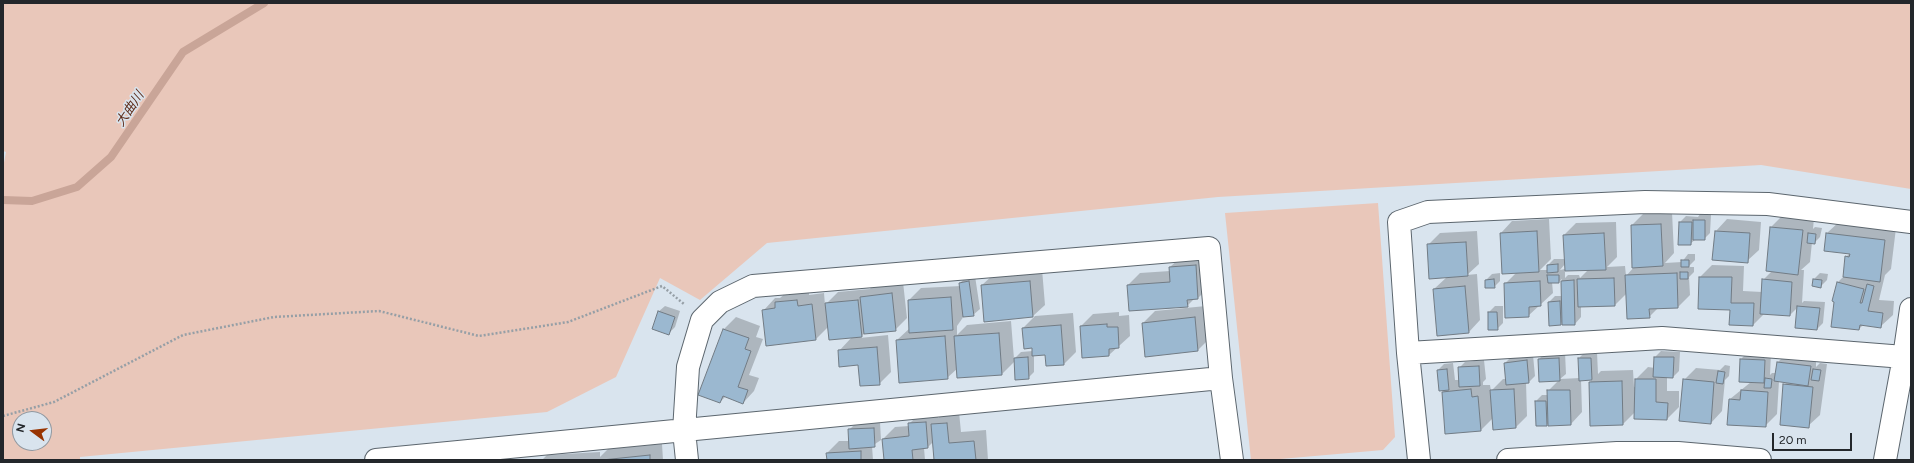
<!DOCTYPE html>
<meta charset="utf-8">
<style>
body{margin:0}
#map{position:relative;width:1914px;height:463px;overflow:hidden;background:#d9e4ee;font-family:Figtree,sans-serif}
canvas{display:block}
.frame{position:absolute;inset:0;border:4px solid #23272b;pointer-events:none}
.north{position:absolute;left:12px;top:411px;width:40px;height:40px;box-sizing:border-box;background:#d9e4ee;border:1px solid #9098a0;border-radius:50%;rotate:285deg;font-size:11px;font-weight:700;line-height:16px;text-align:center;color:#23272b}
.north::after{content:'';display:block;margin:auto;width:14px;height:18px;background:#983401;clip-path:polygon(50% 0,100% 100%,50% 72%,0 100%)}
.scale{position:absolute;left:1772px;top:433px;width:80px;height:18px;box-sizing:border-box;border:2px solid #23272b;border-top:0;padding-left:5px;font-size:12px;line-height:14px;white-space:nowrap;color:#23272b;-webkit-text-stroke:3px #d9e4ee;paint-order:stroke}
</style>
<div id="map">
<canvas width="1914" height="463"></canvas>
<div class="frame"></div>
<div class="north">N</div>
<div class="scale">20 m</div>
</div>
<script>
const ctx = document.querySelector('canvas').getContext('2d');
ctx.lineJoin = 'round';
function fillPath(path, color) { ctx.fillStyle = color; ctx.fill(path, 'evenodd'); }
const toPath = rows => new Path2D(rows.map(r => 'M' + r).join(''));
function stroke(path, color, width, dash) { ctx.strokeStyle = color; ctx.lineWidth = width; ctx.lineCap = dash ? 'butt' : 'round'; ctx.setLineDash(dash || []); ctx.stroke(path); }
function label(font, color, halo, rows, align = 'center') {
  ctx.font = font + ' Figtree,"Noto Sans JP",sans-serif'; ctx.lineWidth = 3; ctx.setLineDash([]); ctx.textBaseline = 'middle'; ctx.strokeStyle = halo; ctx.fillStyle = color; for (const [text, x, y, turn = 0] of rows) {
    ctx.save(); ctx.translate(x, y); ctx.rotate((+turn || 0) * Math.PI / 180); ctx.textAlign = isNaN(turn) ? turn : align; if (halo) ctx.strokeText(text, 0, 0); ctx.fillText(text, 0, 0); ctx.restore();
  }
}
const green = toPath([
 [3,3,1911,3,1911,189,1761,165,1218,197,767,243,700,300,660,278,616,377,547,412,80,457,80,460,3,460,3,168,6,152,3,151],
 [20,419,44,419,44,443,20,443],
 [1378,203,1395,437,1383,450,1269,460,1251,460,1225,213]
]);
const shadow = toPath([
 [1672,212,1674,253,1665,263,1682,262,1688,254,1695,254,1695,260,1688,267,1694,267,1694,272,1689,277,1690,295,1678,307,1659,307,1649,317,1627,293,1615,305,1581,306,1581,317,1575,324,1563,321,1560,324,1549,302,1555,296,1562,296,1562,279,1559,282,1552,282,1553,293,1528,316,1505,284,1516,273,1501,233,1512,221,1549,219,1551,259,1540,270,1548,270,1548,265,1554,259,1565,259,1564,235,1576,223,1616,222,1617,257,1607,267,1625,266,1626,276,1635,266,1632,225,1643,214],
 [1565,264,1565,269,1560,270],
 [1565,270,1588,270,1580,278,1579,275,1568,275,1565,278],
 [1700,214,1711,215,1710,233,1704,239,1696,239,1690,244,1680,222,1686,216,1698,217],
 [1783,215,1814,218,1813,229,1815,227,1822,228,1820,237,1814,243,1812,242,1810,262,1801,270,1804,270,1802,303,1804,301,1825,302,1823,323,1817,329,1798,307,1790,315,1764,314,1753,325,1700,277,1712,265,1744,266,1743,291,1762,292,1763,280,1772,271,1767,271,1771,227],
 [1727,219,1761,222,1759,250,1747,261,1716,231],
 [1839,222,1896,228,1891,269,1885,275,1879,300,1894,301,1893,315,1881,326,1864,324,1859,329,1838,282,1844,276,1846,257,1850,253,1827,233],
 [1477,231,1479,264,1467,275,1477,274,1480,320,1469,332,1434,289,1447,277,1428,245,1440,233],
 [1208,253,1210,286,1198,298,1194,299,1187,306,1128,285,1140,273,1170,271,1170,267,1182,256],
 [1042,269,1045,305,1033,316,982,285,994,274],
 [1500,273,1500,281,1494,287,1486,280,1492,274],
 [1820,273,1828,274,1827,280,1821,286,1813,285,1814,279],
 [975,276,980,309,973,315,964,316,957,326,957,335,967,325,1011,321,1014,359,1021,352,1033,351,1033,347,1023,328,1035,316,1073,313,1076,352,1064,364,1047,365,1046,354,1034,355,1034,372,1028,378,1015,361,1002,374,958,377,958,368,947,378,897,340,910,328,909,300,921,288,961,286,960,283,966,277],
 [903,282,907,318,895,330,865,333,860,338,888,335,891,372,879,384,859,364,839,351,852,337,828,327,816,339,764,310,775,298,780,298,788,291,809,288,809,295,824,293,825,305,838,292,870,289,873,285],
 [665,306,680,311,675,327,669,333,658,312],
 [1206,306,1210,338,1198,350,1146,355,1143,323,1155,311],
 [1495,306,1503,306,1503,323,1497,329,1489,312],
 [1119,312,1119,316,1129,315,1130,336,1109,355,1083,357,1081,326,1093,314],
 [736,317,760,326,756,337,763,339,749,375,759,378,754,391,743,403,726,396,720,402,699,394,724,329],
 [1661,351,1680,352,1679,371,1673,377,1667,377,1667,391,1679,391,1679,407,1667,419,1635,412,1623,424,1590,382,1593,379,1581,379,1582,412,1571,424,1549,423,1546,425,1536,401,1542,395,1548,395,1548,391,1559,380,1539,359,1545,353,1565,352,1566,374,1560,379,1580,378,1579,358,1585,352,1597,352,1598,374,1601,371,1633,370,1634,387,1635,387,1636,379,1648,367,1655,368,1655,357],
 [1747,353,1771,354,1770,375,1772,373,1776,373,1778,362,1784,356,1816,361,1816,367,1820,363,1827,364,1820,415,1808,426,1784,385,1787,382,1779,381,1777,414,1765,426,1730,399,1751,382,1741,359],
 [1533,355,1535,376,1529,382,1526,382,1527,416,1516,427,1493,418,1481,430,1443,392,1446,389,1438,370,1444,364,1453,363,1455,380,1460,380,1459,368,1465,362,1484,360,1486,379,1483,382,1483,385,1490,385,1491,391,1503,379,1506,379,1505,363,1511,357],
 [1725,365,1730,366,1729,376,1725,380,1722,411,1711,423,1684,380,1696,368,1720,370],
 [938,410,938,418,943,413,959,412,961,432,986,430,988,460,935,460,933,442,928,447,924,448,925,460,885,460,883,439,895,427,909,426,909,424,921,412],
 [880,422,881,440,872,446,873,460,828,460,827,453,839,441,850,441,849,430,855,424],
 [662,444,663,460,542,460,547,455,600,452,600,457,608,449]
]);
const stream = toPath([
 [3,200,32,201,77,187,111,157,183,52,264,3]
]);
const building = toPath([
 [1693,220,1705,220,1705,240,1693,240,1693,220],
 [1679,222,1692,222,1691,245,1678,245,1679,222],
 [1661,224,1663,266,1632,268,1631,225,1661,224],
 [1770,227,1803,230,1798,275,1766,271,1770,227],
 [1537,231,1539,272,1502,274,1500,233,1537,231],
 [1715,231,1750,233,1748,263,1712,260,1715,231],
 [1604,233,1606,270,1565,271,1563,235,1604,233],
 [1808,233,1816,234,1815,244,1807,243,1808,233],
 [1826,233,1885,240,1880,282,1843,277,1845,256,1849,257,1850,254,1824,251,1826,233],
 [1466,242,1468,276,1429,279,1427,244,1466,242],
 [1681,260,1689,260,1689,267,1681,267,1681,260],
 [1558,264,1558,272,1547,273,1547,265,1558,264],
 [1196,265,1198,299,1187,300,1188,307,1129,311,1127,285,1170,282,1169,267,1196,265],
 [1680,272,1688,272,1688,279,1680,279,1680,272],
 [1677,273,1678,308,1649,309,1650,318,1627,319,1625,275,1677,273],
 [1547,275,1559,275,1559,283,1548,283,1547,275],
 [1699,277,1732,277,1731,303,1754,303,1753,326,1729,325,1730,310,1698,309,1699,277],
 [1614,278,1615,306,1578,307,1577,279,1614,278],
 [1494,279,1495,288,1485,288,1485,280,1494,279],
 [1762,279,1792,282,1790,316,1760,314,1762,279],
 [1813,279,1822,280,1821,288,1812,286,1813,279],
 [1574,280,1575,325,1562,325,1561,281,1574,280],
 [969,281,974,316,963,317,959,283,969,281],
 [1030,281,1033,317,984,322,981,285,1030,281],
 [1540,281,1541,306,1529,307,1529,317,1505,318,1504,283,1540,281],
 [1837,282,1864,289,1860,303,1862,303,1867,284,1874,286,1868,311,1883,313,1881,328,1860,325,1859,330,1831,327,1834,302,1832,301,1837,282],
 [1465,286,1469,333,1437,336,1433,289,1465,286],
 [892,293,896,331,864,334,860,297,892,293],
 [951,297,953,330,909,333,908,300,951,297],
 [797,300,798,306,812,304,816,340,766,346,762,310,775,308,775,302,797,300],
 [858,300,862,337,829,340,825,303,858,300],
 [1560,301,1561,325,1549,326,1548,302,1560,301],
 [1797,306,1820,308,1817,330,1795,328,1797,306],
 [658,311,675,317,669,335,652,329,658,311],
 [1488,312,1497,312,1498,330,1488,330,1488,312],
 [1195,317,1198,351,1145,357,1142,323,1195,317],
 [1107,324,1107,327,1118,327,1119,348,1109,349,1109,356,1082,358,1080,326,1107,324],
 [1061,325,1064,365,1046,366,1045,355,1032,356,1032,348,1024,349,1022,328,1061,325],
 [723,329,749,338,745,349,751,351,738,387,748,390,743,404,723,396,720,403,698,395,723,329],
 [999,333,1002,375,957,378,954,336,999,333],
 [945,336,948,379,899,383,896,340,945,336],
 [877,347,880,385,860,386,858,365,839,367,838,350,877,347],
 [1028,357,1029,379,1015,380,1014,358,1028,357],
 [1654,357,1674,357,1673,378,1653,377,1654,357],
 [1559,358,1560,381,1539,382,1538,359,1559,358],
 [1578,358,1591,358,1592,380,1579,381,1578,358],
 [1740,359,1765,360,1764,383,1739,382,1740,359],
 [1527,360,1529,383,1506,385,1504,363,1527,360],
 [1777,362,1811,366,1808,386,1774,381,1777,362],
 [1479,366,1480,386,1459,387,1458,367,1479,366],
 [1447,369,1449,390,1439,391,1437,370,1447,369],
 [1813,369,1821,370,1819,381,1811,380,1813,369],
 [1718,371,1725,372,1723,384,1716,383,1718,371],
 [1765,378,1772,379,1771,388,1764,388,1765,378],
 [1635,379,1656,379,1656,402,1668,403,1667,420,1634,419,1635,379],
 [1683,379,1714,382,1711,424,1679,421,1683,379],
 [1622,381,1623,425,1590,426,1589,382,1622,381],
 [1783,384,1813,387,1809,428,1780,425,1783,384],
 [1471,389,1472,397,1478,396,1481,431,1445,434,1442,392,1471,389],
 [1514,389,1516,428,1493,430,1490,390,1514,389],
 [1547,390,1570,390,1571,425,1548,426,1547,390],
 [1741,390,1768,392,1766,427,1727,425,1729,399,1740,400,1741,390],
 [1535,401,1546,401,1547,426,1536,426,1535,401],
 [926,422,928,448,912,450,913,460,884,460,882,439,909,436,908,423,926,422],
 [947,423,949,443,974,441,976,460,934,460,931,424,947,423],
 [874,428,875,447,849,449,848,429,874,428],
 [861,451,861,460,827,460,826,453,861,451],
 [650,455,650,460,602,460,650,455]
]);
const path = toPath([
 [3,416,54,402,183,335,274,317,379,311,479,336,568,322,662,286,684,304]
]);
const street = toPath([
 [1408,353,1662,338,1904,357],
 [376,460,1221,378],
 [687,460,684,431,688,367,702,320,720,302,753,286,1209,248,1221,378,1232,460],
 [1419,460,1408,353,1399,222,1428,212,1645,202,1768,204,1911,222],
 [1885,460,1904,357,1911,309]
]);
const secondary = toPath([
 [1508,460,1617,453,1678,453,1760,460]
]);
const waterNames = [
 ["大曲川",130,109,-56]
];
fillPath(green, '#e9c7ba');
fillPath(shadow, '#0003');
stroke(stream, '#c9a598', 8);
fillPath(building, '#9bb8d0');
stroke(building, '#717b84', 1);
stroke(street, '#5c666e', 24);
stroke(secondary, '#5c666e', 24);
stroke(path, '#969fa6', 2.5, [2, 2]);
stroke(street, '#fff', 22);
stroke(secondary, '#fff', 22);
label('italic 13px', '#5e2d1b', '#d9e4ee', waterNames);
</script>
